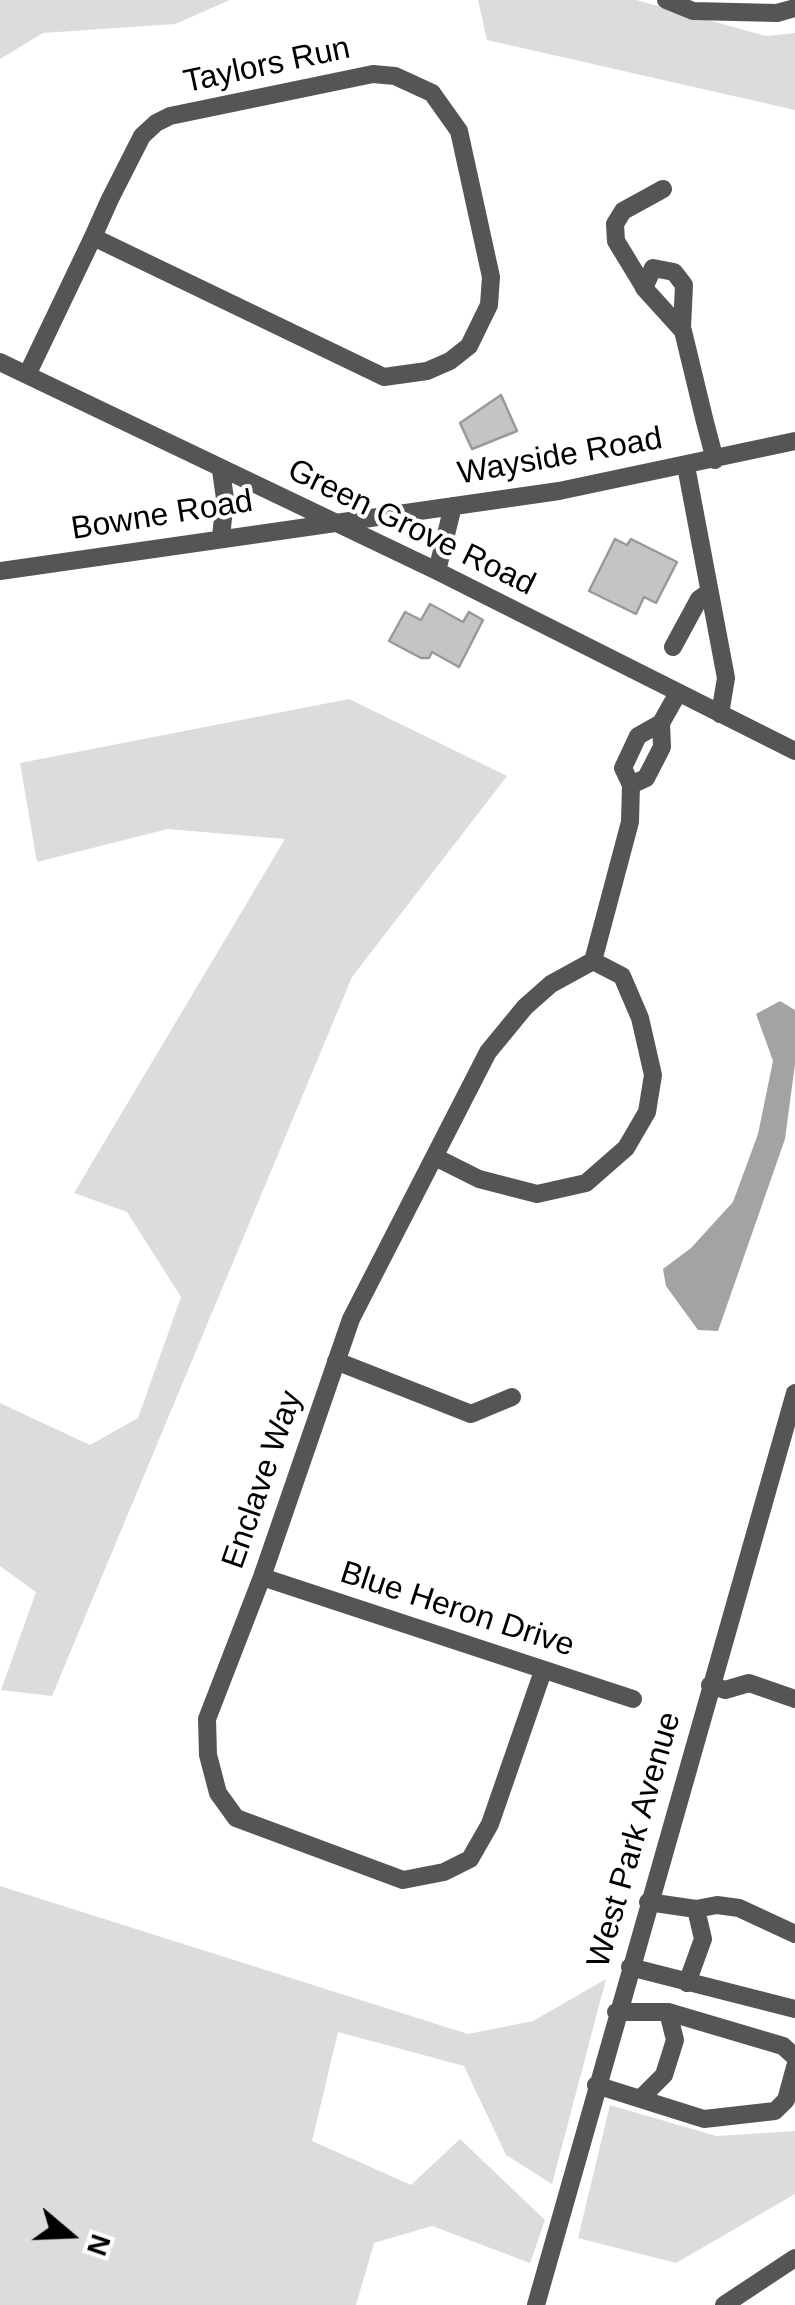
<!DOCTYPE html>
<style>
body{margin:0}
#map{position:relative;width:795px;height:2305px;overflow:hidden;background:#fff;font-family:Helvetica,sans-serif}
canvas{display:block}
.north{position:absolute;left:20px;top:2185px;width:100px;height:100px;-webkit-text-stroke:8px #fff;paint-order:stroke;rotate:109deg;font-size:28px;font-weight:700;line-height:40px;text-align:center;color:#000}
.north::after{content:'';display:block;margin:auto;width:35px;height:45px;background:#000;clip-path:polygon(50% 0,100% 100%,50% 72%,0 100%)}
</style>
<div id="map">
<canvas width="795" height="2305"></canvas>
<div class="north">N</div>
</div>
<script>
const ctx = document.querySelector('canvas').getContext('2d');
ctx.lineJoin = 'round';
function fillPath(path, color) { ctx.fillStyle = color; ctx.fill(path, 'evenodd'); }
const toPath = rows => new Path2D(rows.map(r => 'M' + r).join(''));
function stroke(path, color, width, dash) { ctx.strokeStyle = color; ctx.lineWidth = width; ctx.lineCap = dash ? 'butt' : 'round'; ctx.setLineDash(dash || []); ctx.stroke(path); }
function label(font, color, halo, rows, align = 'center') {
  ctx.font = font + ' Helvetica,sans-serif'; ctx.lineWidth = 8; ctx.setLineDash([]); ctx.textBaseline = 'middle'; ctx.strokeStyle = halo; ctx.fillStyle = color; for (const [text, x, y, turn = 0] of rows) {
    ctx.save(); ctx.translate(x, y); ctx.rotate((+turn || 0) * Math.PI / 180); ctx.textAlign = isNaN(turn) ? turn : align; if (halo) ctx.strokeText(text, 0, 0); ctx.fillText(text, 0, 0); ctx.restore();
  }
}
const green = toPath([
 [0,0,230,0,175,24,43,33,0,59],
 [478,0,636,0,766,36,795,33,795,110,487,40],
 [349,699,507,776,352,977,52,1696,1,1690,36,1592,0,1566,0,1403,90,1445,138,1418,181,1297,127,1212,74,1193,285,839,168,829,37,862,20,763],
 [0,1886,468,2034,533,2021,606,1979,552,2184,506,2155,464,2066,338,2032,312,2141,411,2185,460,2139,545,2220,530,2263,432,2226,374,2243,356,2305,0,2305],
 [610,2105,716,2136,795,2131,795,2194,676,2263,578,2238]
]);
const water = toPath([
 [780,1001,795,1010,795,1064,785,1139,718,1331,698,1330,666,1286,663,1269,691,1248,733,1202,758,1134,773,1061,756,1014]
]);
const building = toPath([
 [501,395,517,431,472,449,460,423,501,395],
 [615,539,627,545,631,539,677,562,656,603,644,597,636,614,589,591,615,539],
 [430,604,463,622,469,612,483,620,459,667,432,652,429,658,421,658,389,641,405,612,421,620,430,604]
]);
const minor = toPath([
 [666,0,693,11,777,13,795,8],
 [644,287,616,241,615,224,623,211,663,189],
 [683,331,644,288,653,268,674,272,684,285,682,328,683,331,705,422,715,460],
 [0,362,437,571,795,751],
 [27,375,93,237,110,199,142,136,156,123,170,116,373,74,395,76,432,93,459,131,491,277,489,305,469,346,450,361,427,371,384,377,93,237],
 [686,466,726,678,720,714],
 [221,537,225,499,221,470],
 [0,571,559,491,795,441],
 [437,571,453,506],
 [673,647,699,599,709,592],
 [631,785,646,778,662,747,661,723,678,693],
 [435,1157,479,1179,537,1194,586,1183,626,1148,647,1112,653,1075,640,1018,622,976,593,961],
 [336,1361,471,1414,512,1397],
 [262,1577,633,1699],
 [543,1671,490,1824,470,1859,444,1872,403,1880,236,1818,218,1793,208,1755,207,1719,262,1577,351,1319,488,1052,525,1007,551,984,593,961,630,822,631,785,623,768,638,736,661,723],
 [710,1685,725,1690,749,1683,795,1699],
 [648,1902,696,1909,717,1905,739,1908,795,1934],
 [630,1967,795,2009],
 [687,1983,703,1939,696,1909],
 [616,2012,668,2012,783,2046,795,2057],
 [596,2085,704,2119,775,2111,786,2100,795,2067],
 [642,2097,664,2075,675,2040,668,2012],
 [536,2305,795,1393],
 [724,2305,795,2258]
]);
const streetNames = [
 ["Taylors Run",267,66,-12],
 ["Wayside Road",560,457,-10],
 ["Bowne Road",162,516,-9],
 ["Green Grove Road",411,528,26],
 ["Enclave Way",263,1480,-71],
 ["Blue Heron Drive",457,1610,18],
 ["West Park Avenue",635,1840,-74]
];
fillPath(green, '#dcdcdc');
fillPath(water, '#a3a3a3');
fillPath(building, '#c4c4c4');
stroke(building, '#999', 2.5);
stroke(minor, '#555', 18);
label('32px', '#000', '#fff', streetNames);
</script>
